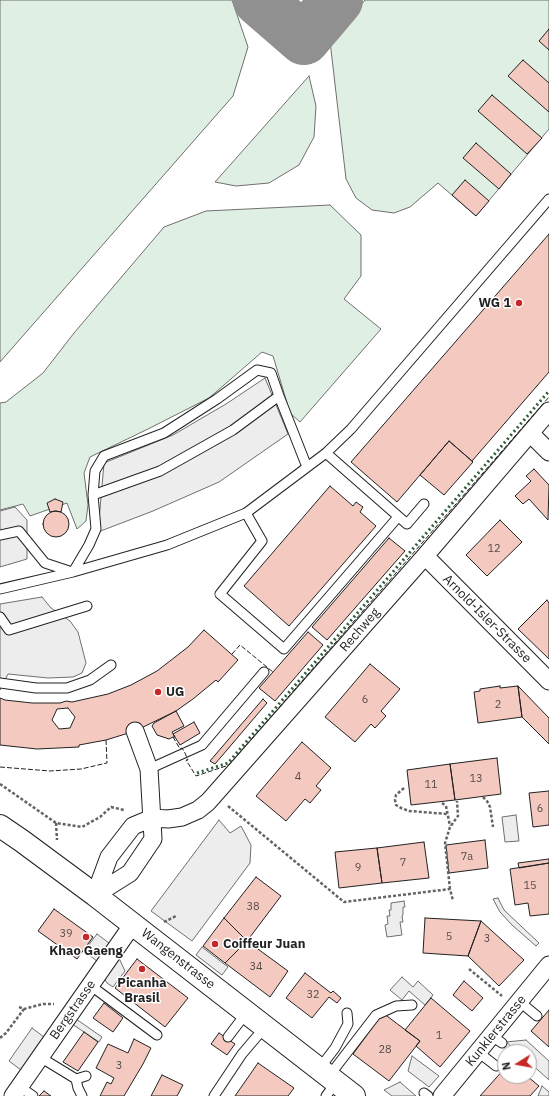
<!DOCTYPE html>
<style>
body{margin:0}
#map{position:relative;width:549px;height:1096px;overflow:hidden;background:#fff;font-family:"IBM Plex Sans",sans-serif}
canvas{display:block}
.north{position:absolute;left:497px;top:1044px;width:40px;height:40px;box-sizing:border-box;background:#fff;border:1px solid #a7a7a7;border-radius:50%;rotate:259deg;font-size:11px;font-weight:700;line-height:16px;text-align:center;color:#222}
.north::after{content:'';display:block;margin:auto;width:14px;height:18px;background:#c62828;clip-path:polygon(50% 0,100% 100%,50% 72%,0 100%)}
</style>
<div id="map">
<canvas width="549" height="1096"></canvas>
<div class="north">N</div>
</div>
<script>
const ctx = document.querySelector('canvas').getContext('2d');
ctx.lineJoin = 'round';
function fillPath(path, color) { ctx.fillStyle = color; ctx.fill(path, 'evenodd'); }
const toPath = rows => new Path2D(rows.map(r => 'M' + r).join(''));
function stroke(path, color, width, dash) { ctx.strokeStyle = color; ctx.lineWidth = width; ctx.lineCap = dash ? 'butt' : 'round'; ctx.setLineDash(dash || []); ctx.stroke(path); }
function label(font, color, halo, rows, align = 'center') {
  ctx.font = font + ' "IBM Plex Sans",sans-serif'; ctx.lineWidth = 3; ctx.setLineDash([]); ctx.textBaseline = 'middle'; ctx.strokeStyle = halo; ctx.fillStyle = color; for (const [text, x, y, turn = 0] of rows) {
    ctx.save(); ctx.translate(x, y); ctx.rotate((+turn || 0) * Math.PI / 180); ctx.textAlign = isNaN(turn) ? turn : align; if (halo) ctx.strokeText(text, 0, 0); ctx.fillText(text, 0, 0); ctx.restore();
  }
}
const green = toPath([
 [0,0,232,0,248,47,233,96,0,362,0,0],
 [365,0,549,0,549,129,476,216,438,183,410,207,394,213,372,210,356,198,346,179,330,41,365,0],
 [309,76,316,106,314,137,299,165,269,183,236,186,215,182,309,76],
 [330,205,361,235,361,276,344,299,381,329,300,422,290,413,273,356,262,352,209,398,148,429,90,457,84,473,88,505,86,521,77,529,67,503,30,516,23,504,0,510,0,403,6,402,43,373,74,333,164,227,206,211,330,205]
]);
const parking = toPath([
 [265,378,288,434,219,482,153,511,98,532,104,463,173,435,226,404,265,378],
 [15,507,27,520,27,559,0,567,0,511,15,507],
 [42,597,51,608,70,621,78,632,86,663,82,673,73,677,48,678,8,674,0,690,0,604,42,597],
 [516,815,519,841,505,842,502,817,516,815],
 [219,820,230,833,241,826,251,845,250,863,192,941,151,911,219,820],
 [498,898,504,910,539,943,536,946,512,925,500,912,493,899,498,898],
 [404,901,405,907,403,907,403,915,402,916,403,922,400,922,402,935,387,937,385,925,388,924,387,916,390,916,389,910,391,910,391,903,404,901],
 [97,934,109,943,108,948,98,962,84,951,97,934],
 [202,947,228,967,222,975,196,955,202,947],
 [119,958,125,971,113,987,107,983,104,978,119,958],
 [402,977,413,987,418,981,433,995,425,1005,409,991,402,1000,390,990,402,977],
 [76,1019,102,1037,99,1042,72,1024,76,1019],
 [32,1028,44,1037,21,1070,9,1061,32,1028],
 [526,1040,549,1061,549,1080,529,1062,529,1052,518,1052,506,1042,526,1040],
 [412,1056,439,1076,429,1087,408,1071,412,1056],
 [400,1082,416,1096,392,1096,384,1090,400,1082],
 [542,1086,549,1092,549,1096,538,1096,542,1086]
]);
const taxiway = toPath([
 [259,0,304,39],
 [304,39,337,0]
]);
const building = toPath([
 [549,29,549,50,539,41,549,29],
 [523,60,549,83,549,112,508,76,523,60],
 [492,95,542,138,527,154,478,111,492,95],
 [476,143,511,174,499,189,463,158,476,143],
 [465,180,489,201,476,216,452,195,465,180],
 [549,234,549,372,472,461,449,441,397,502,351,462,549,234],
 [449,441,473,462,444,495,420,475,449,441],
 [534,469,549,485,548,520,529,499,523,504,515,496,531,481,526,476,534,469],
 [330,486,353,506,356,502,363,507,360,512,376,526,289,626,244,586,330,486],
 [55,499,63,502,61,512,55,511,50,512,47,503,55,499],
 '43 524a13 13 0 1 1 26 0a13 13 0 1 1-26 0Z',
 [500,520,522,542,487,576,466,555,500,520],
 [389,538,405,551,327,640,312,627,389,538],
 [547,600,549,603,549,659,518,629,547,600],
 [204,630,238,660,218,682,216,680,193,699,176,711,135,731,106,740,79,745,79,747,37,749,0,745,0,698,5,700,32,703,60,703,66,701,72,702,108,694,131,685,157,671,188,647,204,630],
 [308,632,323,645,275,701,259,688,308,632],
 [370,664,400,689,381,711,386,716,375,728,371,724,355,742,325,717,370,664],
 [500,686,500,688,518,686,522,717,478,723,474,692,480,691,480,689,500,686],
 [518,686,549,718,549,744,522,717,518,686],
 [263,699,267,703,215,764,210,761,263,699],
 [68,708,75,717,70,728,59,729,52,720,57,709,68,708],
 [176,711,184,726,172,732,175,737,173,737,169,739,157,735,152,726,154,723,176,711],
 [194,722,200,733,180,745,173,734,194,722],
 [302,742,331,768,316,786,321,790,310,803,305,799,286,821,256,796,302,742],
 [497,758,501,794,455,800,450,764,497,758],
 [450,764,455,800,411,805,407,770,450,764],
 [549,791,549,825,533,827,529,793,549,791],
 [485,840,488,868,449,873,446,845,485,840],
 [424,842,429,878,382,883,377,848,424,842],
 [377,848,382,883,339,888,335,852,377,848],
 [549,859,549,863,519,868,518,863,549,859],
 [549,863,549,914,530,916,528,903,515,905,510,869,549,863],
 [256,877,281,896,247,941,224,918,256,877],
 [54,909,93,937,77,959,38,931,54,909],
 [224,918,247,941,225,963,203,946,224,918],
 [425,918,481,921,468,956,423,953,425,918],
 [481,921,524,960,499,986,468,956,481,921],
 [247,941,288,971,270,997,225,963,247,941],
 [137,959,188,998,165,1027,115,988,137,959],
 [305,973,331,993,333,991,341,998,337,1003,329,997,312,1018,286,998,305,973],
 [464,981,483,998,472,1011,453,995,464,981],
 [431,998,470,1031,440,1067,416,1046,420,1041,405,1030,431,998],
 [104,1003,123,1018,113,1032,93,1018,104,1003],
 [549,1010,549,1047,531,1031,549,1010],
 [383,1013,420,1041,389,1081,353,1054,383,1013],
 [84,1032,98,1042,78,1071,63,1062,84,1032],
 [219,1033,235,1044,227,1055,211,1044,219,1033],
 [134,1039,151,1048,143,1064,124,1096,100,1096,107,1082,111,1084,114,1078,96,1068,108,1044,128,1053,134,1039],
 [258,1063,294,1088,288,1096,235,1096,258,1063],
 [505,1068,505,1076,527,1076,539,1086,530,1096,480,1096,505,1068],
 [162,1075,183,1085,177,1096,151,1096,162,1075],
 [44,1091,51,1096,39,1096,44,1091]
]);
const path = toPath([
 [0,784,56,823,82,827,100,817,111,807,124,810],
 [404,788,396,795,395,800,396,805,401,808,409,811,448,814],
 [483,797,487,801,490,807,493,827],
 [442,803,446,806,450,826],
 [228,806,344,902,450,889,453,901],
 [56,823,57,840],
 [450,889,445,843,450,827,458,816,457,801],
 [164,922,176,916],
 [469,969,502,996],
 [19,1007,24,1009,43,1004,54,1004],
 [0,1038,6,1033,24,1009]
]);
const service = toPath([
 [326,453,407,524,424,504],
 [93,495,95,471,104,456,164,433,217,399,257,370,271,373,279,396],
 [246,513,262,541,220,594,284,649,398,517],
 [0,535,19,531,45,563,72,572],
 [73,572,89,545,96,529,93,495,160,471,233,430,279,396,307,467],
 [0,589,73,572,167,545,246,513,326,453,351,429,549,199],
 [0,617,9,630,87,606],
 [0,683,36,688,67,688,90,680,111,665],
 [149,769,202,745,264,672],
 [90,985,157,1035],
 [520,1002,537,1016],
 [492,1036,502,1043],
 [228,1037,247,1012],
 [478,1052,496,1066],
 [40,1057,76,1079,78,1088,82,1096],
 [319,1069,335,1048,348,1024,347,1013],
 [329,1076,376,1015,396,1006,412,1005],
 [76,1079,86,1076],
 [20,1087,33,1096],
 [424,1093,428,1096],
 [214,1096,242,1054,265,1027],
 [326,1096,336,1082]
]);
const minor = toPath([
 [530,433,549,452],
 [425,556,549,681],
 [95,895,109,857,133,826,152,818,168,819,182,817,198,810,208,802,425,556,549,411],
 [95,895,130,873,153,839,149,769,135,731],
 [13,1096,133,924],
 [442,1096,549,965]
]);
const secondary = toPath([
 [0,826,22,841,95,895,354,1096]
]);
const hedge = toPath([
 [197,773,228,763,549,391]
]);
const fence = toPath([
 [232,654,240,645,273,672],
 [173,737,180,749,182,748,185,753,188,760,186,760,196,776,229,765,549,397],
 [0,767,50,771,81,769,107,763,106,740]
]);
const markers = [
 [519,303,4,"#c62828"],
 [158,692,4,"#c62828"],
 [86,937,4,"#c62828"],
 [215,944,4,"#c62828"],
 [142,969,4,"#c62828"]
];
const numberNames = [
 ["12",494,549],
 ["6",365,700],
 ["2",498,705],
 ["4",298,777],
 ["13",476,779],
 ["11",431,785],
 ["6",540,809],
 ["7a",467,857],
 ["7",403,863],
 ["9",358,868],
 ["15",530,886],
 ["38",253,907],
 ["39",66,934],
 ["5",449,937],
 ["3",487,939],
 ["34",256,967],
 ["32",313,995],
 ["1",439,1036],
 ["28",385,1050],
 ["3",119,1066]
];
const poiNames = [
 ["WG 1",511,303,"right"],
 ["UG",166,692],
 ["Coiffeur Juan",223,944],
 ["Khao Gaeng",86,951,"center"],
 ["Picanha",142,983,"center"],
 ["Brasil",142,998,"center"]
];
const streetNames = [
 ["Arnold-Isler-Strasse",487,619,45],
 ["Rechweg",360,630,-49],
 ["Wangenstrasse",178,959,38],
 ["Bergstrasse",73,1010,-55],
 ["Kunklerstrasse",496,1031,-51]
];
fillPath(green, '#e0efe3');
stroke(green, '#6f6f6f', 1);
fillPath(parking, '#ededed');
stroke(parking, '#6f6f6f', 1);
stroke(taxiway, '#909090', 52);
fillPath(building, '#f3c9c0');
stroke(building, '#222', 1);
stroke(service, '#222', 11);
stroke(minor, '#222', 19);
stroke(secondary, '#222', 24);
stroke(path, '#646464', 2.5, [3, 2]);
stroke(service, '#fff', 9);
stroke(minor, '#fff', 17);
stroke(secondary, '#fff', 22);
stroke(hedge, '#2f5e38', 3, [2, 3]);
stroke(fence, '#222', 1, [5, 2]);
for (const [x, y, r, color] of markers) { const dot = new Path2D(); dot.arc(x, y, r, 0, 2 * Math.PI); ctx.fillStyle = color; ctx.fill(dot); stroke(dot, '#fff', 1.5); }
label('11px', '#564c4a', null, numberNames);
label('bold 13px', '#222', '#fff', poiNames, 'left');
label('13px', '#222', '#fff', streetNames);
</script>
